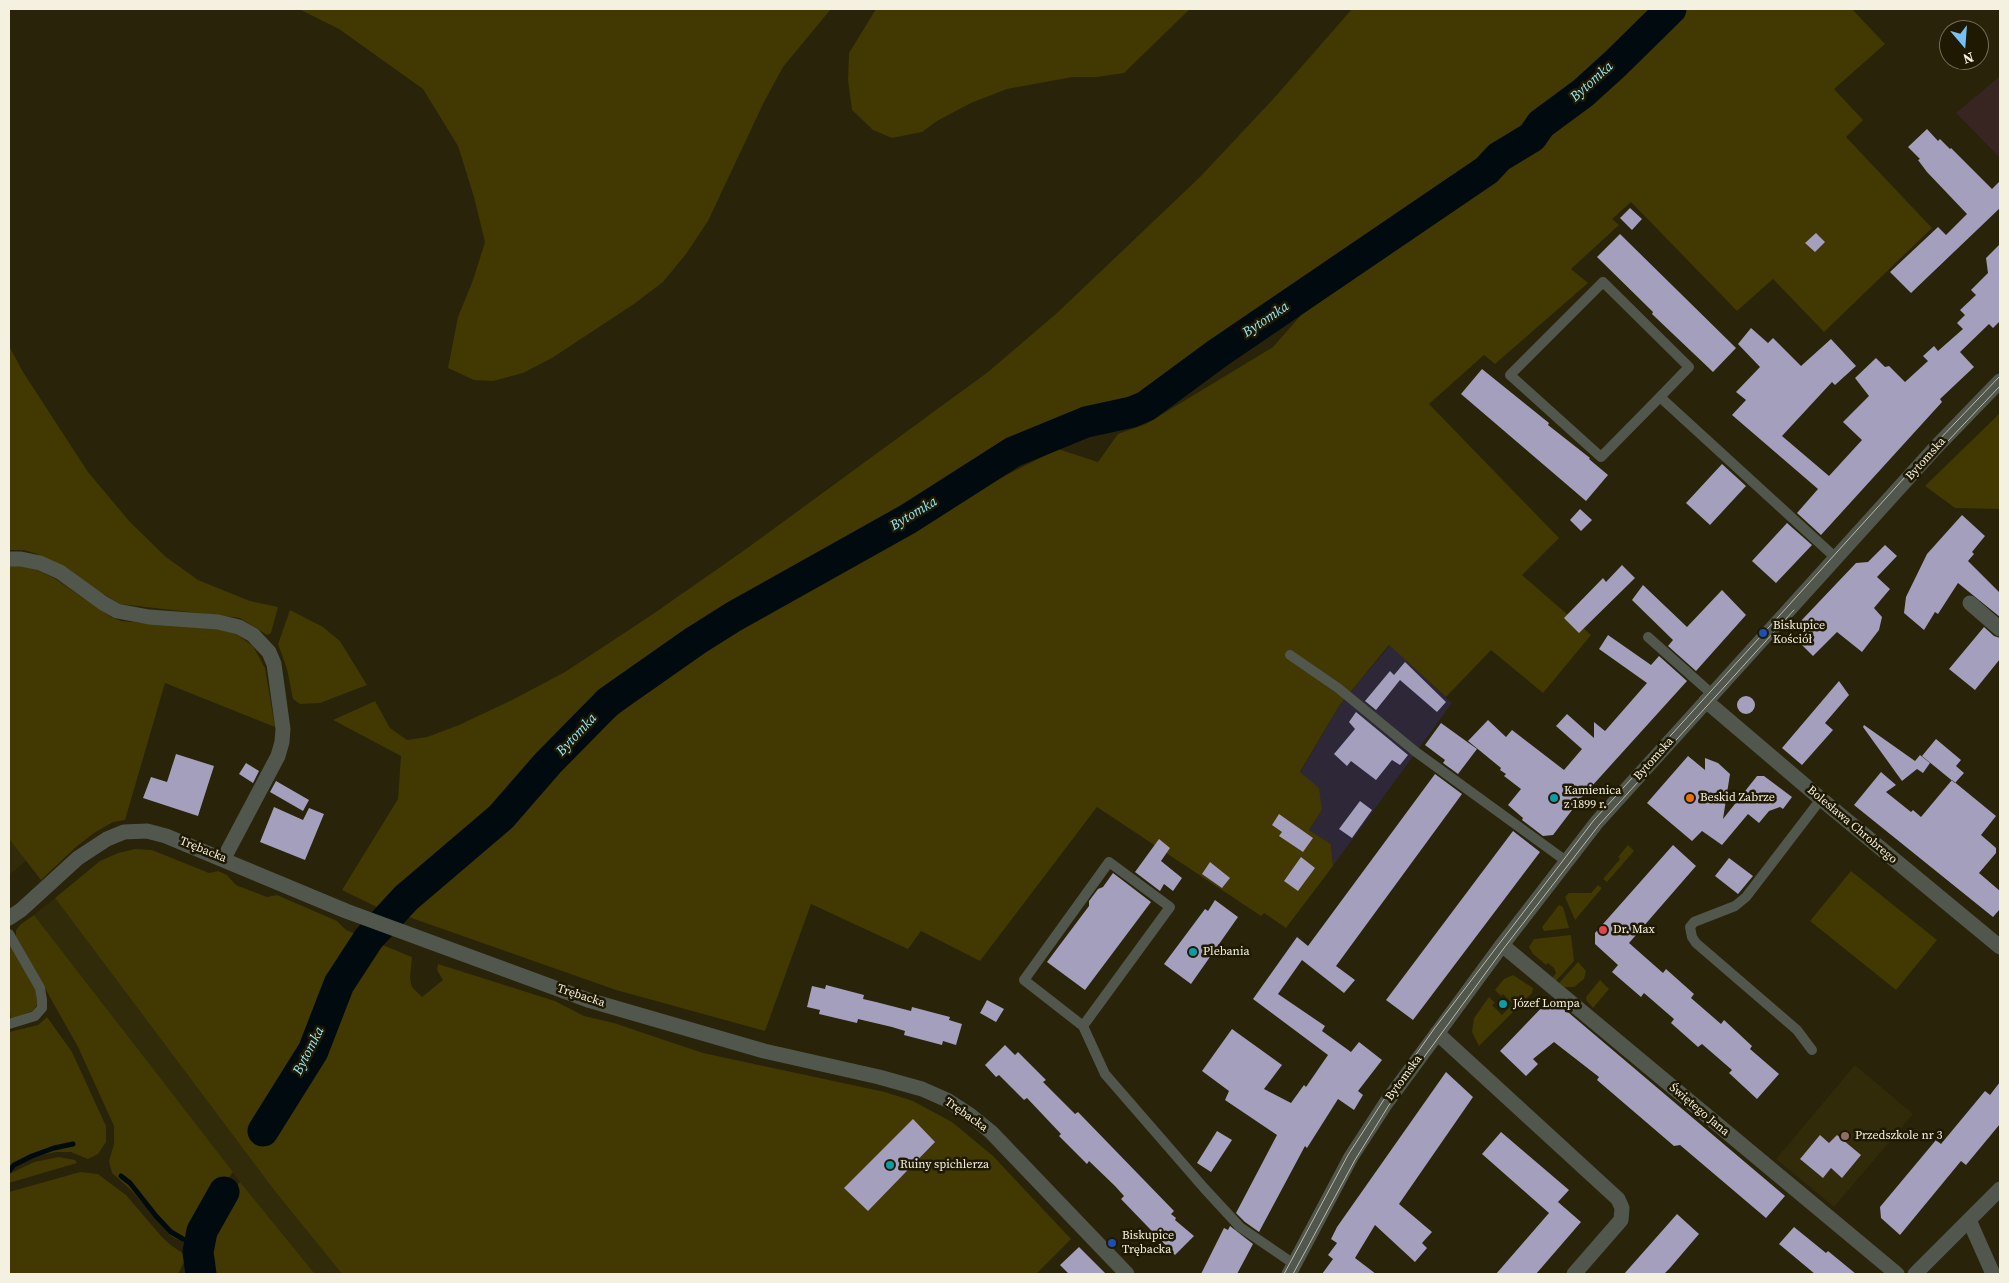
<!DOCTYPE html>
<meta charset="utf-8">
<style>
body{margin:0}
#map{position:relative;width:2009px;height:1283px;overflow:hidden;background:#282309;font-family:"Source Serif 4",serif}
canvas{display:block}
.frame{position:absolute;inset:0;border:10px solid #f4f1e1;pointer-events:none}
.north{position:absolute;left:1939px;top:20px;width:50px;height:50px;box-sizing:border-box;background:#1f1902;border:1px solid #746f5b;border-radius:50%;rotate:162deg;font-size:14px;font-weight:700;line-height:20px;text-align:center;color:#f4f1e1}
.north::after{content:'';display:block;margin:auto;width:18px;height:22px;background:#76c0f7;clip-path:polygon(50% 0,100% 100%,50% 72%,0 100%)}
</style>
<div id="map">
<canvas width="2009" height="1283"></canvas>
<div class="frame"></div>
<div class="north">N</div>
</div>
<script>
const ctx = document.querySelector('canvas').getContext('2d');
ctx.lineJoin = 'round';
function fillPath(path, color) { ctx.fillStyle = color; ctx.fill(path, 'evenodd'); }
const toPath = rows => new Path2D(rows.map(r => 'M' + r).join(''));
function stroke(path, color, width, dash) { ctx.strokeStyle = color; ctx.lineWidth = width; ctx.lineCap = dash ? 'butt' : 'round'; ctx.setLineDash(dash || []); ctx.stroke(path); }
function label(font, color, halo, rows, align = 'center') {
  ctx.font = font + ' "Source Serif 4",serif'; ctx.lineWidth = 5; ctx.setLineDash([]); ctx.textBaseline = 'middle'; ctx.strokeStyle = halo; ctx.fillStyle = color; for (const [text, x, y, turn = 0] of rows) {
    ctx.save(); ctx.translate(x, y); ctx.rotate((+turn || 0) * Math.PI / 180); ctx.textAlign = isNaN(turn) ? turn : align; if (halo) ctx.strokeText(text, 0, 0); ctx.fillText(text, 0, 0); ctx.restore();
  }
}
const commercial = toPath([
 [2000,76,2000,158,1956,113]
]);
const industrial = toPath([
 [1390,645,1452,703,1333,866,1331,844,1309,830,1322,810,1300,773,1339,706]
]);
const built = toPath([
 [9,839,26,861,9,875],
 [55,898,274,1190,342,1274,315,1274,240,1182,34,915],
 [1855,1065,1913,1114,1834,1207,1776,1159]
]);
const green = toPath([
 [299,9,831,9,783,67,764,102,708,221,686,254,663,282,634,304,552,358,523,373,493,381,474,380,448,368,458,317,473,280,485,242,474,197,458,146,423,89,339,29],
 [876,9,1190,9,1124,73,1097,77,1073,77,1007,89,971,103,937,121,922,132,892,138,873,130,852,110,848,80,849,53],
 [1352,9,1654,9,1619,44,1482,161,1160,385,1110,404,1051,421,1006,440,982,454,933,491,787,573,671,649,601,700,547,756,497,811,447,852,385,911,342,890,398,799,401,756,333,720,375,701,390,728,407,740,427,737,459,725,512,700,565,672,653,614,746,549,988,372,1057,313,1200,177,1275,97],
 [1679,9,1852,9,1885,44,1834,89,1863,120,1846,137,1932,228,1824,332,1773,279,1737,311,1631,202,1612,219,1619,225,1571,269,1588,283,1495,364,1484,355,1429,404,1559,538,1522,575,1591,635,1543,693,1491,650,1446,697,1389,645,1339,706,1300,772,1319,788,1322,810,1309,830,1331,844,1333,866,1286,928,1264,913,1261,916,1097,807,980,961,921,931,908,949,811,904,765,1031,616,990,403,915,516,815,595,734,653,685,711,645,939,509,1058,449,1098,462,1118,434,1146,424,1273,347,1303,313,1385,246,1431,216,1476,192,1580,109,1664,31],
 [9,346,23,372,88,472,130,522,166,557,198,580,250,601,278,607,271,633,267,635,240,618,120,604,37,554,24,550,9,550],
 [2000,413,2000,509,1955,508,1925,486],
 [18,564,35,569,54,578,111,617,121,621,227,630,235,633,253,646,265,668,275,727,165,683,125,820,113,822,94,833,76,847,41,880,9,839,9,565],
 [290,610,323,627,340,641,367,685,320,703,300,704,293,699,287,669,278,644],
 [1628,845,1634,851,1607,882,1603,879,1620,859,1618,857],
 [135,849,152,850,209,873,218,871,227,875,236,885,267,897,277,895,337,921,346,930,412,957,410,978,412,987,422,997,443,980,437,970,438,964,555,1001,584,1016,614,1023,703,1053,885,1092,913,1101,952,1122,993,1156,1071,1239,1036,1274,342,1274,274,1190,55,898,100,861,118,853],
 [1851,871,1937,940,1896,990,1810,921],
 [1598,885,1602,888,1575,920,1565,897,1569,893,1591,893],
 [1559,905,1563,907,1569,928,1544,931,1542,927],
 [34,915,233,1172,220,1191,198,1231,196,1245,176,1239,171,1236,132,1191,112,1173,109,1161,114,1144,114,1126,78,1047,16,937,16,930,21,924],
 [1571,935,1574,961,1556,981,1552,978,1556,973,1554,968,1548,963,1546,965,1533,954,1529,947,1534,939],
 [9,944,17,952,37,991,38,1003,33,1011,11,1019,9,1007],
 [1578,962,1586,971,1584,979,1574,987,1564,987,1559,983],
 [1513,975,1533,988,1532,993,1479,1046,1472,1032,1474,1018,1489,997,1495,1003,1492,1005,1502,1015,1513,1004,1503,994,1501,996,1495,990,1504,979],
 [1600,980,1609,989,1593,1008,1587,1001,1586,997],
 [47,1017,72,1052,106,1126,106,1142,98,1154,88,1159,71,1152,56,1152,32,1157,9,1169,9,1032,38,1025],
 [59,1157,75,1160,77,1163,9,1183,9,1174,34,1162],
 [80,1172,98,1174,126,1195,162,1237,172,1246,187,1256,178,1274,9,1274,9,1192],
 [240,1182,258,1204,315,1274,205,1274,204,1253,211,1229,227,1198]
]);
const stream = toPath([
 [9,1171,14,1165,32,1156,54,1148,73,1144],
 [121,1176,130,1183,156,1216,171,1232,183,1239,192,1242,200,1241]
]);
const river = toPath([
 [263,1131,313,1051,339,984,369,938,406,898,501,817,548,763,608,702,695,641,733,617,908,519,1013,452,1086,422,1132,412,1146,406,1218,353,1487,170,1499,157,1532,137,1541,124,1583,93,1615,64,1671,9],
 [201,1274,198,1252,202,1231,224,1192]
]);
const building = toPath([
 [1927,129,1938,141,1940,139,1950,149,1951,148,1992,189,2000,181,2000,208,1911,293,1890,272,1938,227,1946,235,1967,214,1927,172,1918,160,1920,159,1908,147],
 [1630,208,1642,219,1632,230,1620,218],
 [1816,233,1825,242,1815,252,1805,243],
 [1620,234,1736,348,1713,372,1652,314,1653,312,1597,257],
 [2000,244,2000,321,1993,328,1989,324,1960,352,1974,367,1940,399,1942,402,1821,535,1797,513,1818,489,1732,415,1746,400,1736,392,1760,367,1738,344,1751,328,1768,343,1773,338,1801,366,1831,339,1856,366,1835,385,1832,382,1782,436,1829,476,1862,440,1843,422,1869,396,1855,378,1876,358,1885,367,1889,366,1905,382,1928,361,1923,356,1934,346,1938,351,1963,329,1957,323,1965,315,1960,310,1976,295,1971,290,1988,273,1986,258],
 [1482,369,1549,423,1548,425,1590,458,1589,459,1608,475,1586,501,1461,394],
 [1722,464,1746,486,1710,525,1686,503],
 [1580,509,1592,520,1581,531,1570,520],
 [1962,515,1985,536,1972,552,1974,554,1968,561,2000,593,2000,617,1958,583,1938,614,1935,612,1924,630,1904,613,1906,597,1927,554],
 [1787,523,1812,545,1776,583,1752,561],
 [1885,545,1897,556,1877,577,1890,589,1874,608,1882,617,1879,630,1862,652,1837,632,1813,656,1798,641,1807,632,1798,624,1856,563,1868,562],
 [1622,565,1635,578,1579,633,1564,618,1603,578,1606,582],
 [1643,585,1687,627,1722,590,1746,615,1696,671,1668,646,1673,640,1632,600],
 [1984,627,1994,636,2000,638,2000,659,1975,690,1949,669],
 [1608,635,1651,665,1659,656,1687,681,1582,797,1553,835,1543,836,1522,820,1523,818,1508,805,1521,789,1504,776,1506,774,1500,770,1501,768,1468,741,1488,720,1506,737,1512,730,1564,770,1582,749,1556,726,1567,714,1594,738,1594,722,1605,731,1647,683,1599,649],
 [1405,662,1446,702,1437,712,1400,680,1376,710,1365,701,1390,671,1394,675],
 [1839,681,1849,695,1825,723,1833,730,1802,765,1782,748],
 '1737 705a9 9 0 1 1 18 0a9 9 0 1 1-18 0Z',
 [1356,712,1408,755,1400,765,1392,760,1376,780,1351,761,1347,766,1334,754,1355,729,1349,722],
 [1441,723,1477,749,1458,774,1443,763,1445,760,1425,745],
 [1864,725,1915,761,1920,755,1930,763,1923,773,1917,769,1902,781,1863,727],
 [1936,739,1961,760,1956,766,1964,773,1955,783,1922,756],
 [176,754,214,766,198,816,143,798,151,777,167,782],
 [1688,756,1705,770,1705,758,1718,763,1730,774,1723,819,1757,776,1764,776,1792,797,1783,809,1780,807,1769,811,1759,823,1748,814,1722,845,1702,831,1692,841,1647,803],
 [246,763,259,771,253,783,239,774],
 [1881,772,1896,785,1886,792,1911,812,1913,810,1921,817,1952,780,1996,816,1981,835,1996,848,1996,853,1979,873,2000,891,2000,909,1993,917,1854,805],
 [1435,774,1462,794,1336,966,1355,980,1344,993,1302,960,1278,994,1325,1026,1322,1031,1351,1052,1359,1042,1382,1060,1358,1091,1363,1095,1354,1110,1338,1099,1307,1148,1305,1146,1259,1232,1245,1222,1236,1213,1277,1135,1225,1100,1229,1091,1202,1071,1232,1029,1282,1065,1264,1089,1291,1103,1304,1085,1306,1087,1328,1055,1253,999,1297,937,1308,946],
 [276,781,309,800,303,811,270,792],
 [1360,801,1372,810,1352,838,1339,829],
 [274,807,303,820,309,808,324,814,305,860,260,842],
 [1279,814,1313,838,1303,852,1279,836,1282,832,1272,825],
 [1513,831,1540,852,1413,1020,1386,1000],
 [1159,839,1170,848,1161,861,1182,878,1173,891,1164,884,1160,891,1135,872],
 [1673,845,1696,866,1629,943,1663,973,1666,969,1694,994,1691,998,1721,1024,1724,1020,1752,1046,1750,1049,1779,1074,1757,1099,1729,1073,1732,1070,1702,1044,1698,1047,1671,1023,1674,1019,1644,993,1641,997,1612,972,1618,965,1595,944,1595,933],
 [1301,857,1315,868,1298,891,1284,881],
 [1729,858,1753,876,1738,894,1715,876],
 [1210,862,1230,878,1222,888,1202,874],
 [1113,873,1151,902,1085,990,1047,962,1089,906,1089,901,1098,889,1103,887],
 [1215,900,1238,917,1191,984,1164,964,1205,909,1208,911],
 [826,985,864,995,863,999,876,1002,911,1011,912,1007,950,1017,949,1020,962,1024,956,1045,943,1041,942,1045,904,1035,905,1031,892,1027,858,1019,857,1023,819,1014,820,1010,807,1007,812,986,825,989],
 [987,1000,1004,1009,996,1022,980,1013],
 [1547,1002,1556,1002,1785,1196,1766,1218,1680,1145,1674,1146,1597,1080,1599,1077,1554,1042,1533,1059,1538,1064,1526,1076,1500,1051],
 [1005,1045,1015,1055,1018,1052,1046,1080,1043,1082,1075,1114,1078,1112,1174,1211,1171,1214,1176,1218,1175,1220,1194,1236,1175,1255,1121,1199,1124,1196,1115,1186,1089,1161,1087,1164,1059,1136,1061,1134,1027,1098,1024,1100,999,1075,996,1077,985,1065],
 [1446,1072,1473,1097,1399,1204,1432,1232,1422,1243,1427,1248,1415,1262,1375,1225,1355,1258,1376,1274,1322,1274,1333,1259,1328,1255,1337,1243,1331,1239,1337,1227],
 [2000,1082,2000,1124,1966,1165,1961,1161,1900,1235,1881,1218,1880,1207,1936,1140,1941,1144,1985,1091,1990,1095],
 [913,1119,935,1142,868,1211,844,1188],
 [1217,1131,1232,1140,1211,1172,1197,1163],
 [1501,1132,1569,1190,1558,1202,1581,1222,1536,1274,1496,1274,1549,1213,1482,1154],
 [1820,1135,1829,1143,1837,1135,1861,1155,1842,1178,1831,1168,1823,1178,1800,1159],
 [1677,1214,1699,1234,1670,1268,1664,1274,1624,1274],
 [1230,1226,1253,1244,1237,1274,1201,1274,1224,1228,1228,1230],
 [1794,1227,1826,1253,1828,1251,1856,1274,1815,1274,1779,1244],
 [1079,1247,1106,1274,1069,1274,1060,1265]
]);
const service = toPath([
 [1660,397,1601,457,1510,375,1603,282,1689,367,1660,397,1837,559],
 [1648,637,1712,694],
 [1290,655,1338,688,1416,752,1566,861],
 [9,934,40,988,42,1000,42,1008,35,1016,9,1024],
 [1083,1026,1024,980,1109,862,1170,907,1083,1026,1105,1074,1204,1188,1240,1227,1294,1264],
 [1812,1050,1797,1030,1696,943,1692,937,1690,927,1694,922,1735,906,1746,897,1821,799]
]);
const minor = toPath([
 [9,559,21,559,40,563,60,572,103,603,117,611,149,617,218,622,239,627,253,635,269,652,274,664,283,729,282,742,278,756,224,858],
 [1970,603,2000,629],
 [1706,701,1821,799,2000,947],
 [1502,945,1897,1274],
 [1437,1033,1618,1199,1622,1208,1621,1220,1574,1274],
 [1969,1220,1993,1274],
 [1915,1274,2000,1189]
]);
const tertiary = toPath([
 [9,918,21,910,78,858,107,839,124,832,147,831,166,836,346,911,588,1000,764,1051,879,1077,922,1089,947,1100,970,1115,991,1132,1127,1274],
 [1289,1274,1351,1157,1386,1103,1502,945,1597,822,1937,446,2000,381]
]);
const tram = toPath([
 [1930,460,2000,386],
 [1284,1274,1348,1155,1383,1101,1434,1029,1594,820,1935,444,2000,376],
 [1293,1274,1355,1160,1389,1105,1504,948,1599,825,1794,610]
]);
const markers = [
 [1763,633,5,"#1a4fb4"],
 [1554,798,5,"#0f9aa8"],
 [1690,798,5,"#e8710a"],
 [1603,930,5,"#e0444e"],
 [1193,952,5,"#0f9aa8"],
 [1503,1004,5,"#0f9aa8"],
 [1845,1136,5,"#8d6e63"],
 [890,1165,5,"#0f9aa8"],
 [1112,1243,5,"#1a4fb4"]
];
const streetNames = [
 ["Bytomska",1926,459,-48],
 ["Bytomska",1654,759,-48],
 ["Bolesława Chrobrego",1852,825,40],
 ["Trębacka",203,850,22],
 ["Trębacka",581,996,18],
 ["Bytomska",1404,1078,-54],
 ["Świętego Jana",1699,1110,40],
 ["Trębacka",966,1115,35]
];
const poiNames = [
 ["Biskupice",1773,626],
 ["Kościół",1773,640],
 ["Kamienica",1564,791],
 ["z 1899 r.",1564,805],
 ["Beskid Zabrze",1700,798],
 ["Dr. Max",1613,930],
 ["Plebania",1203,952],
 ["Józef Lompa",1513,1004],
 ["Przedszkole nr 3",1855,1136],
 ["Ruiny spichlerza",900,1165],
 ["Biskupice",1122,1236],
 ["Trębacka",1122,1250]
];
const waterNames = [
 ["Bytomka",1592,82,-42],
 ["Bytomka",1266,320,-34],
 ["Bytomka",914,514,-31],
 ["Bytomka",577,735,-47],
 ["Bytomka",309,1051,-63]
];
fillPath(commercial, '#382521');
fillPath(industrial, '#2d2737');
fillPath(built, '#322b09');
fillPath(green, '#413802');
stroke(stream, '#010b0f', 5);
stroke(river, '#010b0f', 31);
fillPath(building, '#a39fbc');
stroke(service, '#51574d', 10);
stroke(minor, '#51574d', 15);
stroke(tertiary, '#51574d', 15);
stroke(tram, '#bdb9a6', 1);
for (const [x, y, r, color] of markers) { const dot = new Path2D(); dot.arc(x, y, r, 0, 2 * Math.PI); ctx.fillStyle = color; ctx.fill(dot); stroke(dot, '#1f1902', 2); }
label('12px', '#f4f1e1', '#1f1902', streetNames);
label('12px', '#f4f1e1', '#1f1902', poiNames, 'left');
label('italic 14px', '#97e8fc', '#1f1902', waterNames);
</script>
